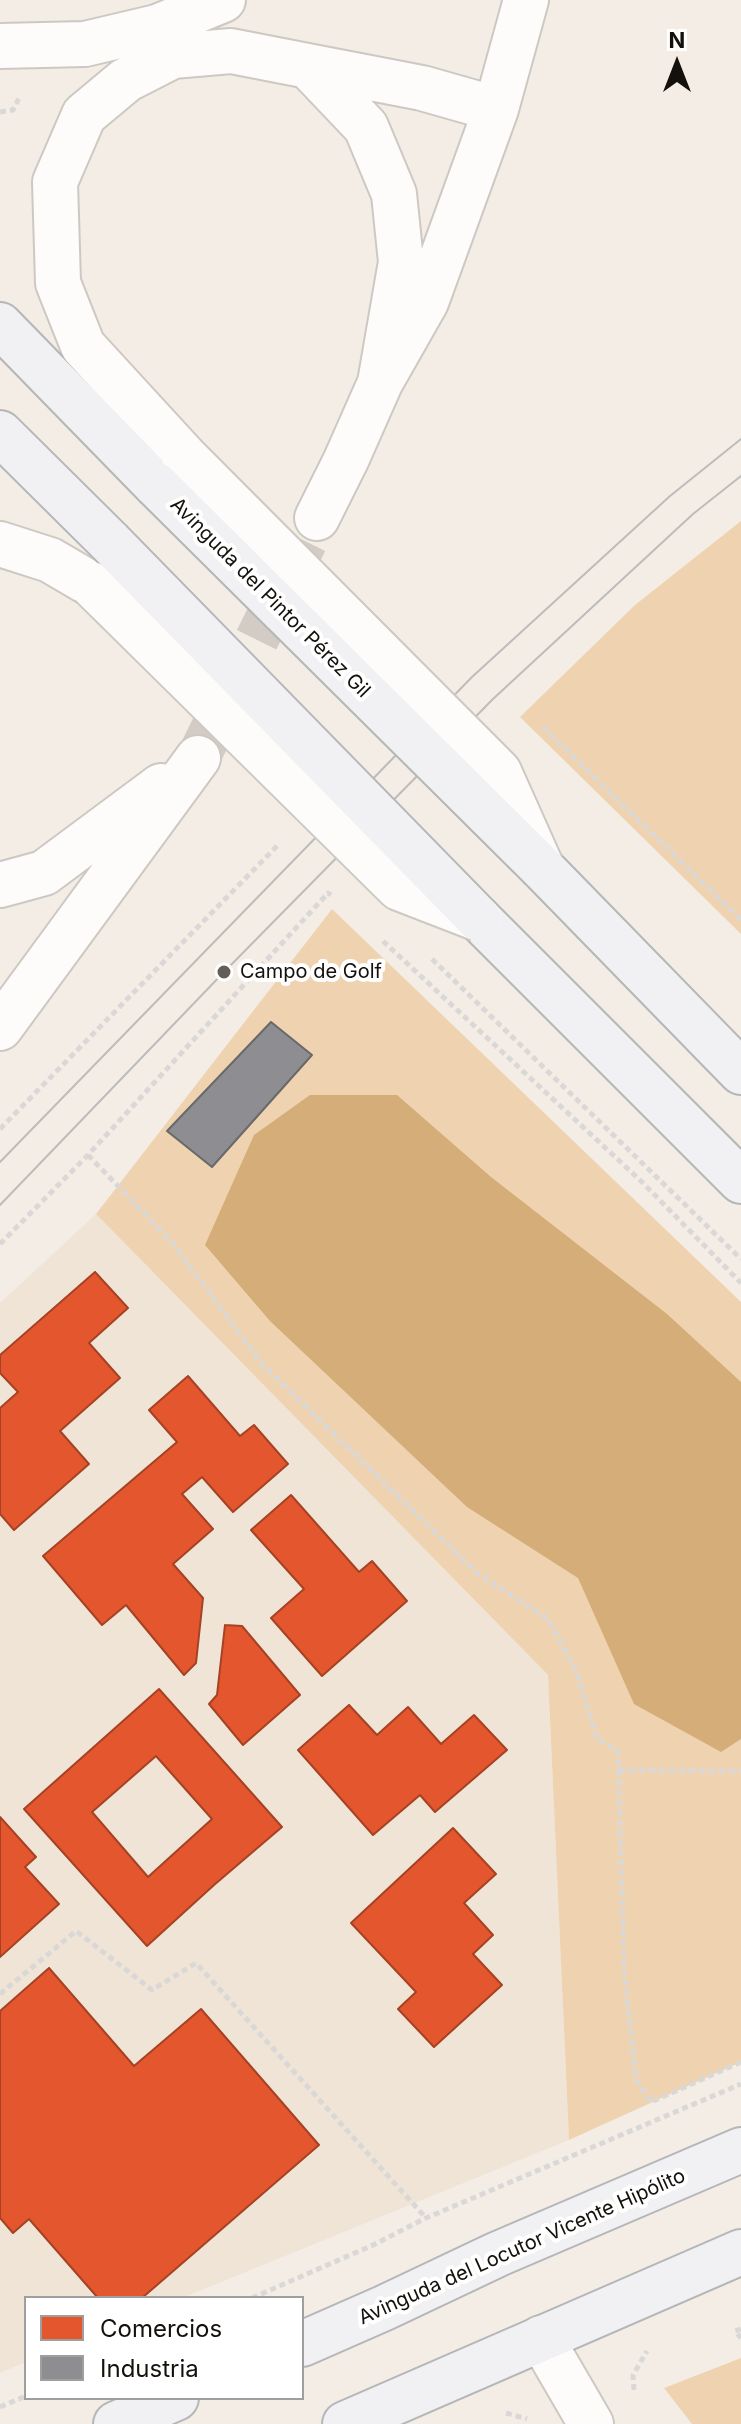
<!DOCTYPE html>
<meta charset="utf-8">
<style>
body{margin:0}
#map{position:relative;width:741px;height:2424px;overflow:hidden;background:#f4ede6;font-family:Inter,sans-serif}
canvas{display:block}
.legend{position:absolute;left:24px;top:2296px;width:280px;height:104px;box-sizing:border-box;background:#fff;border:2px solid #a19f9d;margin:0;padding:10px 14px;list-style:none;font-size:24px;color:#14100b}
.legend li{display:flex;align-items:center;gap:16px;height:40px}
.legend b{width:40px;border:2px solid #a19f9d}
.north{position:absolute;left:637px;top:24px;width:80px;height:80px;-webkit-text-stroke:6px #fff;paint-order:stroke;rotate:0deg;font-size:22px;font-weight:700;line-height:32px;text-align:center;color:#14100b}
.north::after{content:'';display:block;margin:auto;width:28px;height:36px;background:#14100b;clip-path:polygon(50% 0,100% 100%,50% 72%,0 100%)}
</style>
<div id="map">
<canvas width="741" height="2424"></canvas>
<ul class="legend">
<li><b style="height:22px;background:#e4572e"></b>Comercios</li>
<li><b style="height:22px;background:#8d8d92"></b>Industria</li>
</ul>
<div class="north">N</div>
</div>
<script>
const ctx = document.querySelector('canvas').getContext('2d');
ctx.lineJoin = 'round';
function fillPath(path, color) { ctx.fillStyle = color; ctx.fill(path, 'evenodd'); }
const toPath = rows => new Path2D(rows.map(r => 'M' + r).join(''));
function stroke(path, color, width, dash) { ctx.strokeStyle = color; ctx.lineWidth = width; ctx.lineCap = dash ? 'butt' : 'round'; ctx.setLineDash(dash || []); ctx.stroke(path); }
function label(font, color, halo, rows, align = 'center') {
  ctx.font = font + ' Inter,sans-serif'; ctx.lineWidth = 8; ctx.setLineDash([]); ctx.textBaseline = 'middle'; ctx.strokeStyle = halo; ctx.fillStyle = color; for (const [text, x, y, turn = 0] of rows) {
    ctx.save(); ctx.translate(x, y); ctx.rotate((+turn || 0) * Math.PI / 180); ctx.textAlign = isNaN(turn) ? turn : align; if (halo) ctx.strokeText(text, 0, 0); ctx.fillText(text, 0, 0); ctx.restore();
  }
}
const built = toPath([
 [96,1214,548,1675,569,2140,182,2298,26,2298,26,2362,0,2373,0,1303]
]);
const green = toPath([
 [741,521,741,934,520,717,635,605],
 [332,909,741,1302,741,2062,569,2140,548,1675,96,1214],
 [741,2358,741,2424,692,2424,664,2388]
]);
const water = toPath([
 [310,1095,397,1095,491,1177,667,1314,741,1382,741,1739,721,1752,634,1704,578,1578,467,1507,270,1321,205,1245,254,1135]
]);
const shops = toPath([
 [95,1272,128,1308,89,1343,120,1378,60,1431,89,1464,14,1530,0,1514,0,1408,18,1392,0,1373,0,1355,95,1272],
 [188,1376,240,1436,254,1425,288,1464,233,1512,202,1477,182,1494,213,1529,173,1564,203,1598,196,1663,184,1675,126,1605,102,1625,43,1556,177,1442,149,1410,188,1376],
 [291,1495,359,1572,372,1561,407,1601,322,1676,271,1618,304,1589,251,1530,291,1495],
 [225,1625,242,1626,300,1695,243,1745,209,1704,217,1695,225,1625],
 [159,1689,282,1827,214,1885,147,1946,24,1809,159,1689],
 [156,1756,212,1819,148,1877,92,1812,156,1756],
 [349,1705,377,1735,408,1707,441,1744,474,1715,507,1750,435,1812,420,1795,373,1835,298,1750,349,1705],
 [0,1817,36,1857,25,1867,59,1904,0,1957,0,1817],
 [453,1828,496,1874,464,1903,493,1935,473,1954,502,1985,434,2047,398,2009,416,1992,351,1923,453,1828],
 [49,1968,134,2066,201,2009,319,2145,142,2298,98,2298,29,2219,13,2233,0,2218,0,2011,49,1968]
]);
const industry = toPath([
 [271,1022,312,1055,212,1167,167,1131,271,1022]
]);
const minorTunnel = toPath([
 [198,758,317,518]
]);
const path = toPath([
 [0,112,13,110,19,98],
 [543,727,741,920],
 [383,941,641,1181,741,1283],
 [432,959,741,1259],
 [0,1129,279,844],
 [88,1155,172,1242,261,1363,477,1573,548,1619,576,1671,597,1739,618,1751,624,1969,636,2079,651,2102,741,2062],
 [0,1244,88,1155,328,893,331,895],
 [619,1770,741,1771],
 [0,1994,76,1931,152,1990,196,1963,426,2218],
 [252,2298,373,2245,426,2218,741,2084],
 [741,2329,735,2331,741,2338],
 [634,2390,633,2375,647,2351],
 [0,2407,26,2396],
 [506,2413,527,2419]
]);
const minor = toPath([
 [0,46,85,44,157,27,223,0],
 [308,66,422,88,496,109],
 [184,456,83,346,58,283,55,182,84,115,126,80,173,56,231,51,308,66,366,127,394,194,401,262,380,383],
 [317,518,346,460,380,383,426,302,496,109,526,0],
 [0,544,50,560,91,584],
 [0,885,44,873,161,786],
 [0,1028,198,758],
 [541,2338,591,2424]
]);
const major = toPath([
 [0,325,156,485],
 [0,433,110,542],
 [542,868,741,1072],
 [479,919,741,1181],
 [302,2344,384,2308,498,2254,741,2150],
 [116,2424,176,2398],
 [345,2424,741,2252]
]);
const tram = toPath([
 [0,1162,472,677,670,496,741,439],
 [0,1205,224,972,493,699,693,514,741,476]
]);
const minorBridge = toPath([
 [184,456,499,772,541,866],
 [91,584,399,888,479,919]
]);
const majorBridge = toPath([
 [156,485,542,868],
 [110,542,479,919]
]);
const markers = [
 [224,972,8,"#625d58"]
];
const streetNames = [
 ["Avinguda del Pintor Pérez Gil",270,598,45],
 ["Avinguda del Locutor Vicente Hipólito",522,2247,-24]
];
const poiNames = [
 ["Campo de Golf",240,972]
];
fillPath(built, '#f0e4d6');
fillPath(green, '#efd3b0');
fillPath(water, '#d4ad78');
fillPath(shops, '#e4572e');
stroke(shops, '#a64224', 2);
fillPath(industry, '#8d8d92');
stroke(industry, '#69686a', 2);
stroke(minorTunnel, '#d2ccc5', 44, [44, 22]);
stroke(minor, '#cdc8c2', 48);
stroke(major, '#b5b6b7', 48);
stroke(path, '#dad8d6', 5, [6, 4]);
stroke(minor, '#fdfcfb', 44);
stroke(major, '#f1f1f3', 44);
stroke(tram, '#bdbcba', 2);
stroke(minorBridge, '#cdc8c2', 48, []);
stroke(majorBridge, '#b5b6b7', 48, []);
stroke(minorBridge, '#fdfcfb', 44);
stroke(majorBridge, '#f1f1f3', 44);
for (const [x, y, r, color] of markers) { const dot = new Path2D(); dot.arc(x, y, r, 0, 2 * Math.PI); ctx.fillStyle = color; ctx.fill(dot); stroke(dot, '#fff', 3); }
label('20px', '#14100b', '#fff', streetNames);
label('20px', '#14100b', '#fff', poiNames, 'left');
</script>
